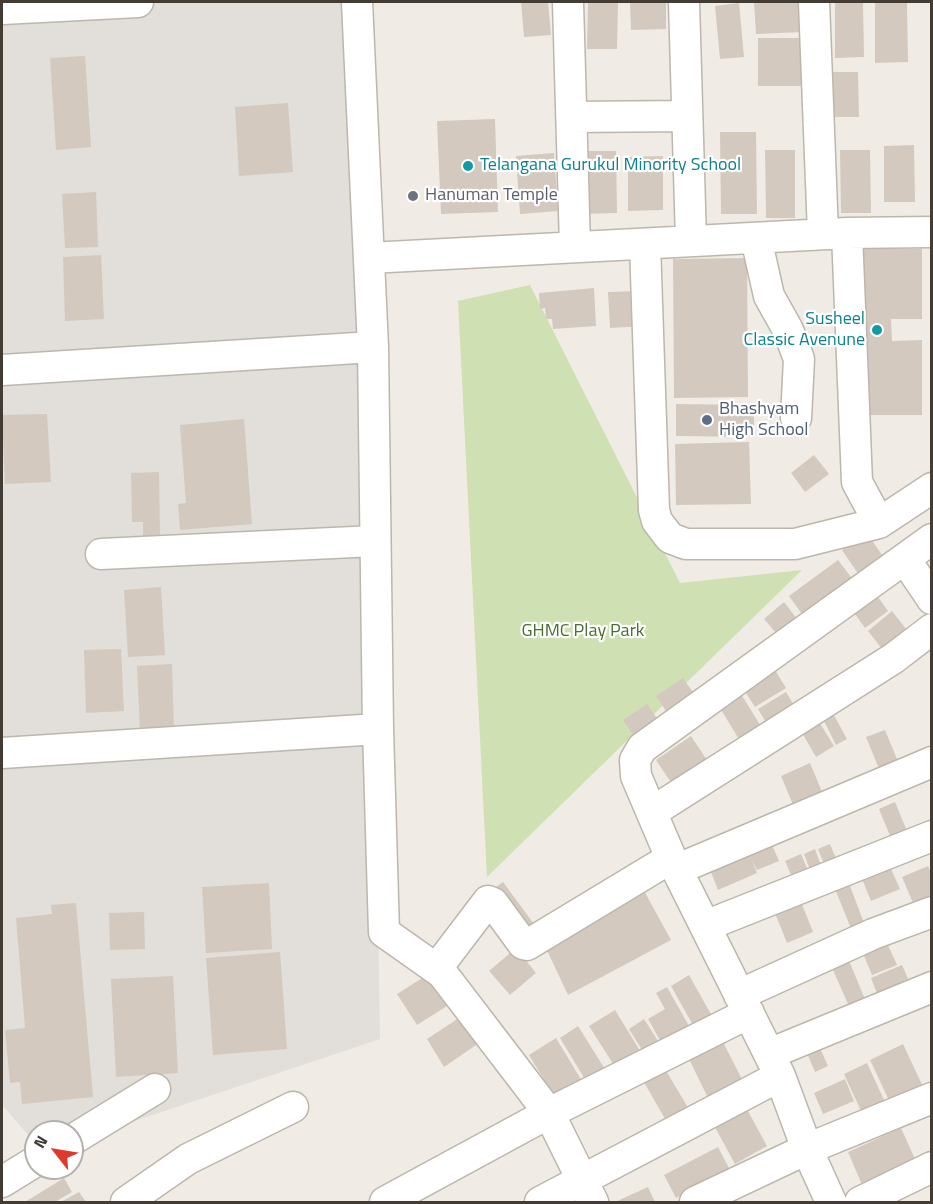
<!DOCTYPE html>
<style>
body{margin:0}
#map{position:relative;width:933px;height:1204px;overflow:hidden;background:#f0ece5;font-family:"Titillium Web",sans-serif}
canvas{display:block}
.frame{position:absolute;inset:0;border:3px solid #423c35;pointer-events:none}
.north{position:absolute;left:24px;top:1120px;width:60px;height:60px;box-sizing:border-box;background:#fff;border:2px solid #b3b1ae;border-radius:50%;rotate:301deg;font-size:16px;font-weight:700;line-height:24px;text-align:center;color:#423c35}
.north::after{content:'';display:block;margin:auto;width:21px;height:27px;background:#df382d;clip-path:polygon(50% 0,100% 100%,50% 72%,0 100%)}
</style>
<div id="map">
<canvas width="933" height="1204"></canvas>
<div class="frame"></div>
<div class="north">N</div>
</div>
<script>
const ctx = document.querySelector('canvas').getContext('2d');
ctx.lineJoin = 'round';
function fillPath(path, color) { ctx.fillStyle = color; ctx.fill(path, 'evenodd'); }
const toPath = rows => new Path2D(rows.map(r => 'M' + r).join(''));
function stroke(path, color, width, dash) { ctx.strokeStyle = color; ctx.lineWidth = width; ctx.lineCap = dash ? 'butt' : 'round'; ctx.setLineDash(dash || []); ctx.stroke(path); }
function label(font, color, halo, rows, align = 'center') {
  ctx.font = font + ' "Titillium Web",sans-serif'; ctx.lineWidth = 4.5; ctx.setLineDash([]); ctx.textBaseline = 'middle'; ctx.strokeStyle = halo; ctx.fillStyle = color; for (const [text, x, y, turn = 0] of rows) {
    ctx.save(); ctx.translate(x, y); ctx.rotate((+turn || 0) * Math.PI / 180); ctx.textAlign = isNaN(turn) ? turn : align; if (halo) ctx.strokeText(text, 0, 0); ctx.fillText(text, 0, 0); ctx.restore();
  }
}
const industrial = toPath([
 [2,2,364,2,380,1039,72,1142,72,1132,36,1132,36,1144,2,1105]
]);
const green = toPath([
 [530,285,680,583,802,570,487,877,458,301]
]);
const building = toPath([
 [521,2,548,2,551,35,524,37],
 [588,2,618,2,617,49,587,49],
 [630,2,666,2,666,29,631,30],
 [754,2,802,2,803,32,756,34],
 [835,2,863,2,864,57,835,58],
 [875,2,907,2,908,62,875,63],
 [739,3,744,57,720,59,715,6],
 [758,38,801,38,802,86,758,86],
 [85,56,91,147,56,150,50,58],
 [825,72,858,72,859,117,825,117],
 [288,103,293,172,239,176,235,107],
 [495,119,498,212,441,214,437,121],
 [720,132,756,132,757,214,721,214],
 [914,145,915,202,884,202,884,146],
 [765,150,795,150,795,218,766,218],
 [840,150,870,150,871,213,841,213],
 [582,151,616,151,617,213,582,214],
 [554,153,558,211,520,214,516,156],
 [663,156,663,210,628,211,628,157],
 [96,192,98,247,65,248,62,194],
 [862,249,922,249,922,319,891,319,892,341,922,340,922,415,862,415],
 [101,255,104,319,65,321,63,257],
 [747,258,748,397,674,398,673,259],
 [594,288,596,326,553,329,552,319,546,319,545,308,540,309,539,293],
 [642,291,644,326,610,328,608,292],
 [676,404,754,405,754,437,676,436],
 [47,414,51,482,5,484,2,415],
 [244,419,252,524,180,530,178,504,186,503,180,425],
 [749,442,751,504,676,505,675,444],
 [814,455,829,474,805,492,791,473],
 [159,472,160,536,143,537,143,522,132,522,131,473],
 [867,533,886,561,861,578,842,550],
 [838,560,857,585,807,621,789,596],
 [161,587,165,655,128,657,124,590],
 [873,590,888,611,865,628,850,607],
 [784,602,801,624,782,640,764,619],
 [892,611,910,634,886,654,868,631],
 [121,649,124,711,86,713,84,650],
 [172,664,174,731,140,732,137,666],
 [775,670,786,688,755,707,744,690],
 [683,678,699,701,672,720,656,696],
 [786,692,798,712,770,729,758,709],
 [741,694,765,733,743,746,720,708],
 [647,704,662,726,638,742,623,720],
 [830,708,847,739,836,745,820,713],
 [818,720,834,746,816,757,801,731],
 [885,730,899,764,880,771,866,737],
 [691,736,707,760,672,784,656,760],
 [810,763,825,799,796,812,781,776],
 [895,802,907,831,891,838,879,809],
 [771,843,779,861,757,870,752,860,757,873,718,890,707,862],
 [830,844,839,866,827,871,818,849],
 [815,849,823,871,812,875,804,854],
 [801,854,810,875,794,882,785,861],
 [888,862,900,889,871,901,860,874],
 [928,866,932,874,932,903,916,910,902,877],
 [847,878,867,931,854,936,833,884],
 [503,882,534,924,524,932,492,890],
 [269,883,272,949,206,953,202,887],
 [642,887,671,940,568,995,544,944],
 [801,902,813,932,787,943,775,913],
 [76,903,93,1097,22,1104,20,1082,10,1083,5,1030,25,1028,16,918,52,914,51,905],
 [144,912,145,949,110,950,109,913],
 [886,941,897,965,872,975,862,951],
 [516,948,536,973,510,995,489,971],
 [280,952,287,1049,213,1055,206,958],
 [847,956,867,1004,851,1011,830,963],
 [902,965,910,983,878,996,871,978],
 [427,975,447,1006,417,1025,397,994],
 [689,975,716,1023,698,1034,671,986],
 [173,976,178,1073,116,1077,111,979],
 [667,987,693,1033,665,1049,648,1019,665,1009,656,993],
 [615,1010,642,1054,617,1070,589,1026],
 [462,1016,479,1043,444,1067,427,1039],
 [644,1019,660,1044,644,1053,629,1029],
 [578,1026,608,1074,589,1086,560,1038],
 [556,1038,585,1086,558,1103,529,1055],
 [816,1039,828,1066,815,1072,803,1044],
 [723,1042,747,1089,712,1106,689,1059],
 [903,1044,926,1093,893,1109,870,1060],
 [867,1063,890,1113,867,1124,844,1074],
 [662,1064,690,1111,668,1124,641,1077],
 [845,1079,854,1101,823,1114,814,1093],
 [743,1102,767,1146,735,1164,711,1120],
 [901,1128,920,1170,866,1194,848,1152],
 [718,1147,730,1170,676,1198,664,1175],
 [64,1178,72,1192,55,1202,25,1202],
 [648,1187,655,1202,615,1202],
 [79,1192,86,1202,61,1202]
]);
const minor = toPath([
 [357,2,373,347,378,729,384,932,442,973,549,1113,593,1202],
 [568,2,575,247],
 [684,2,691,241],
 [814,2,823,234],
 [2,9,138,2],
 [572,117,687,116],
 [847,233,857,482,879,523],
 [756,238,769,296,788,330,799,359,796,418],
 [645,244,654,510,657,521,670,538,686,544,795,544,879,523,932,488],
 [369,258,847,233,932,232],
 [2,370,373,347],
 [101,554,375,541],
 [905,559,932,599],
 [2,753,378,729],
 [652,812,894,658,932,629],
 [678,869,932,762],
 [705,926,932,836],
 [437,968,488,901,493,903,523,944,527,945,671,858],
 [739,995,873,934,932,912],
 [769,1054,932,987],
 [72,1140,155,1089],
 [2,1182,36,1161],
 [126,1202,188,1159,293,1107],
 [385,1202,549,1113,749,1013],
 [540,1202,780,1076],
 [695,1202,807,1149,932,1098],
 [831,1202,807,1149,780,1076,671,858,636,776,635,760,642,748,932,539],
 [860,1202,932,1167]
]);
const markers = [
 [468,166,6,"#0f9aa8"],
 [413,196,6,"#6b7280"],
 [877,330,6,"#0f9aa8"],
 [707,420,6,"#5c6f8a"]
];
const cultureNames = [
 ["Telangana Gurukul Minority School",480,166],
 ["Susheel",865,320,"right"],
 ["Classic Avenune",865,341,"right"]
];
const worshipNames = [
 ["Hanuman Temple",425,196]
];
const serviceNames = [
 ["Bhashyam",719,410],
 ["High School",719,431]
];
const parkNames = [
 ["GHMC Play Park",583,632]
];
fillPath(industrial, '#e2deda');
fillPath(green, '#cfe0b2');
fillPath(building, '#d3c9bf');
stroke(minor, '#bdb6ac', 33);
stroke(minor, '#fff', 30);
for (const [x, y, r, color] of markers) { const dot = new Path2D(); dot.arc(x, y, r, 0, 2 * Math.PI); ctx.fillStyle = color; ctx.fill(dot); stroke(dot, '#fff', 2); }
label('18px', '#0d838f', '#fff', cultureNames, 'left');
label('18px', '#5b616d', '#fff', worshipNames, 'left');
label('18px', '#4e5e75', '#fff', serviceNames, 'left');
label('18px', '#4c6c30', '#fff', parkNames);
</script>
